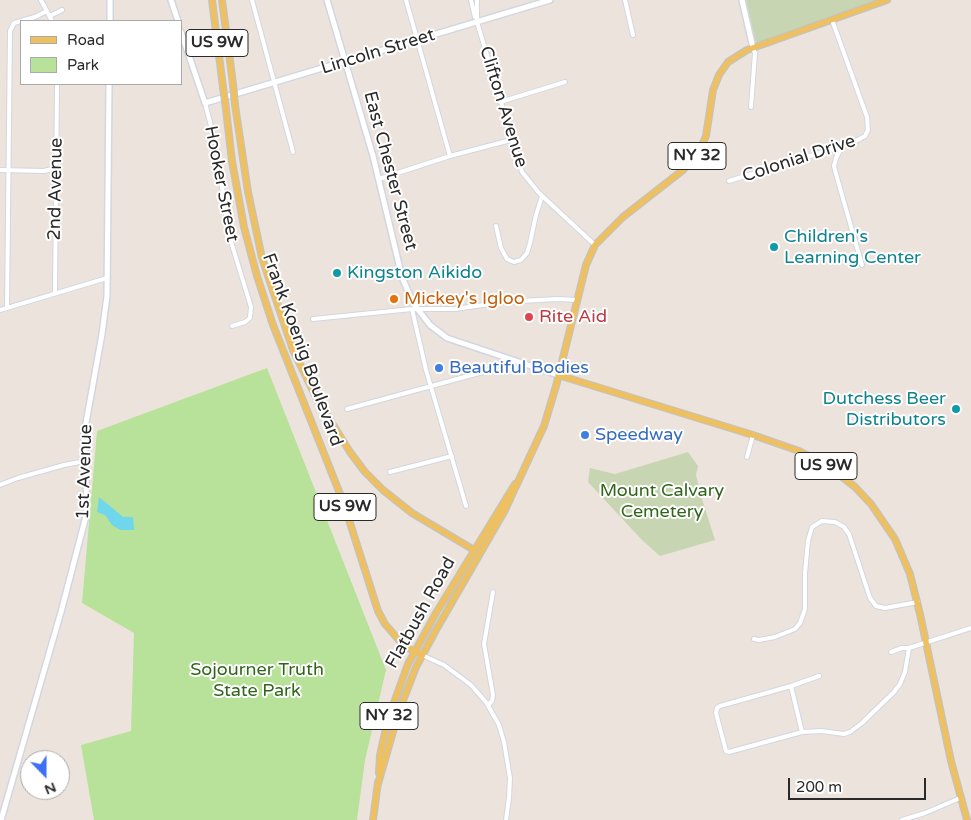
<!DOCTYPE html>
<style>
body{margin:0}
#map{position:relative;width:971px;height:820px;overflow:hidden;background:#ece4dc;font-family:"Varela Round",sans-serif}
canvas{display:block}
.legend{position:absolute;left:20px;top:20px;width:162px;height:65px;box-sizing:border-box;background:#fff;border:1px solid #aaa;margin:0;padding:6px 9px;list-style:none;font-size:15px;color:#2a2a2a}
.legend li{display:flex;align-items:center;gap:10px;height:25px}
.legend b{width:25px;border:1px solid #aaa}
.north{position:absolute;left:20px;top:750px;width:50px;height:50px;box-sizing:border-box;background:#fff;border:1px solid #aaa;border-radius:50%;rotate:158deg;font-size:14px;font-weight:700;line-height:20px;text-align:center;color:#2a2a2a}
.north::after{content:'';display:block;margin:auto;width:18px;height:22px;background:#3e70f6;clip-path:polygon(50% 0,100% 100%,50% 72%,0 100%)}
.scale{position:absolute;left:788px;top:778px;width:138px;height:22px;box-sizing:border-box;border:2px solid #2a2a2a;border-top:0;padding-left:6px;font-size:15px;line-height:18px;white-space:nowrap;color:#2a2a2a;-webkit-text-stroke:4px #fff;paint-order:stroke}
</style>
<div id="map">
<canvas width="971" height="820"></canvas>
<ul class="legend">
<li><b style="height:6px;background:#eec05f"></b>Road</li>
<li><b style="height:14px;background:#b8e199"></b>Park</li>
</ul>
<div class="north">N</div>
<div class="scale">200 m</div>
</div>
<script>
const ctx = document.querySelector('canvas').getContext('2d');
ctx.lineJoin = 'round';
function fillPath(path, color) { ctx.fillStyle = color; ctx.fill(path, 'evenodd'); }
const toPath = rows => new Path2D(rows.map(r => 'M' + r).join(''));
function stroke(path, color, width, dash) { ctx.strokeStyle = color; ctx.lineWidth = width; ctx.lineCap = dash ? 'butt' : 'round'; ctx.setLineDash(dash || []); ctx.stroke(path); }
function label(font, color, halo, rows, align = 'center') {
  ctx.font = font + ' "Varela Round",sans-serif'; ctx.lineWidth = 4; ctx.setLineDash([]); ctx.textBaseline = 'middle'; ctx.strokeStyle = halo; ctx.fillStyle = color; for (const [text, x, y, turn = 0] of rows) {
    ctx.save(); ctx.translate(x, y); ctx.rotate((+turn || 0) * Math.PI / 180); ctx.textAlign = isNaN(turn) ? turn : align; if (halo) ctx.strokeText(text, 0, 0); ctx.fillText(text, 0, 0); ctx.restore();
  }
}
const green = toPath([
 [267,368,386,670,365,760,357,820,94,820,81,745,131,731,134,633,82,603,97,431]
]);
const cemetery = toPath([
 [746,0,876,0,757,43,755,40],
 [688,452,698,466,696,475,701,496,715,540,660,556,642,540,588,482,590,468,615,474]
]);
const water = toPath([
 [99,497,123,517,133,517,134,530,120,530,112,525,105,515,97,512]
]);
const street = toPath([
 [41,0,52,21],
 [252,0,293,152],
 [406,0,450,156],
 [471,0,475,17],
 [477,0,477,22,522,172,539,193,595,245],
 [625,0,633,35],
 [50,16,62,10],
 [500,102,565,82],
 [205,103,216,145,229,235,251,307,250,318,245,322,232,326],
 [751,107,755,53,753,48],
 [842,146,836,158,834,166,836,174,862,265],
 [0,170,44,171,56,168],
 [379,179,450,156,511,140],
 [729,181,852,143,865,136,868,130,867,117,832,20],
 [496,226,501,248,507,259,514,262,521,260,527,253,530,243,536,215,542,196],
 [55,293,57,84],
 [7,308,10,31,14,23,35,17,47,11],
 [412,309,426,370,466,506],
 [0,310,107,278],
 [313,319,412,309,455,309,504,302,557,299,577,300],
 [347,409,483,372,500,365,507,359],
 [747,457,753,435],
 [390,472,452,456],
 [0,485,18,478,64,465,85,461],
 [754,639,759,640,775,637,795,629,800,623,805,609,805,573,808,541,812,527,822,521,835,522,844,527,849,534,870,598,876,606,885,608,918,602],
 [891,652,902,648,909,648,971,628],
 [422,655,444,665,471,685,486,702,499,725,504,742,510,778,509,798,506,820],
 [819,676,791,686,720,706,717,708,716,713,726,751,729,752,802,732,821,731,844,734,850,732,862,723,894,692,900,684,905,672,909,648],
 [791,686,802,732],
 [488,705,492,701,493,695,484,644,493,592],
 [902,820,925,813,960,798]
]);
const secondary = toPath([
 [171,0,178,21],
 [327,0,373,156,402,277,413,303,430,325,447,338,558,375],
 [742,0,753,48],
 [110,21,110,0],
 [181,32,205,103,550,0],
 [1,820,61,612,86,516,87,505,84,434,102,334,107,296,109,84]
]);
const primary = toPath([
 [212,0,223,87],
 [222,0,233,84],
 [235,105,248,192,262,258,293,350,317,399,350,452,365,472,383,490,412,513,474,550],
 [226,109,232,161,244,227,257,276,273,325,344,504,378,611,385,624,398,639,408,648,422,655],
 [558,375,753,435,799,451,819,461,837,473,855,487,871,504,895,539,910,574,920,614,951,761,967,820],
 [379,773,380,755,388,719,408,664,436,613,515,484],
 [378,784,399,711,416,667,436,630,504,512,544,426,556,386,586,265,595,245,623,217,683,170,698,154,706,136,713,90,719,75,728,62,747,50,887,0],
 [373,820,378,782]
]);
const primaryBridge = toPath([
 [233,84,235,105],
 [223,87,226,109]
]);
const markers = [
 [774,247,5,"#0f9aa8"],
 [337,273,5,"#0f9aa8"],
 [394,299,5,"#e8710a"],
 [529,317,5,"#e0444e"],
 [439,368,5,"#3f7fe0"],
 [956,409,5,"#0f9aa8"],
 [585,435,5,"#3f7fe0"]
];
const shields = [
 [217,43,62],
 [697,156,58],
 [826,466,62],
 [345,507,62],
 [389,716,58]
];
const shieldNames = [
 ["US 9W",217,43],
 ["NY 32",697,156],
 ["US 9W",826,466],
 ["US 9W",345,507],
 ["NY 32",389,716]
];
const streetNames = [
 ["Lincoln Street",378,52,-17],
 ["Clifton Avenue",503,107,73],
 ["Colonial Drive",799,159,-18],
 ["East Chester Street",390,171,75],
 ["Hooker Street",221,184,79],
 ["2nd Avenue",56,189,-89],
 ["Frank Koenig Boulevard",302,350,70],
 ["1st Avenue",85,472,-88],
 ["Flatbush Road",421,613,-61]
];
const cultureNames = [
 ["Children's",784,237],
 ["Learning Center",784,258],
 ["Kingston Aikido",347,273],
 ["Dutchess Beer",946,399,"right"],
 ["Distributors",946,420,"right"]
];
const foodNames = [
 ["Mickey's Igloo",404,299]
];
const healthNames = [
 ["Rite Aid",539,317]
];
const shopNames = [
 ["Beautiful Bodies",449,368],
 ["Speedway",595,435]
];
const parkNames = [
 ["Mount Calvary",662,491],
 ["Cemetery",662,512],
 ["Sojourner Truth",257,670],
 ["State Park",257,691]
];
fillPath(green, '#b8e199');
fillPath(cemetery, '#c7d5b3');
fillPath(water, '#70d6ec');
stroke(street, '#d1d6e2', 6);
stroke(secondary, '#d1d6e2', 8);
stroke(primary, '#c3c3c3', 8);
stroke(street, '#fff', 4);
stroke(secondary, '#fff', 5);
stroke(primary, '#eec05f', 5.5);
stroke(primaryBridge, '#c3c3c3', 8, []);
stroke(primaryBridge, '#eec05f', 5.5);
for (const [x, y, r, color] of markers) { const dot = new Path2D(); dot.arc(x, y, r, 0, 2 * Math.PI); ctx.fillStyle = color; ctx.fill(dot); stroke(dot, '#fff', 2); }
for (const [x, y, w] of shields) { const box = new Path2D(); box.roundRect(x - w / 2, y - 13.5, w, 27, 4); ctx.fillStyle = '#fff'; ctx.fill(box); stroke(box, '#2a2a2a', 1); }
label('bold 16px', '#2a2a2a', null, shieldNames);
label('18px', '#2a2a2a', '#fff', streetNames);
label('18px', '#0d838f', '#fff', cultureNames, 'left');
label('18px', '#c56008', '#fff', foodNames, 'left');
label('18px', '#be3a42', '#fff', healthNames, 'left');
label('18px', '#366cbe', '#fff', shopNames, 'left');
label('18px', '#31651b', '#fff', parkNames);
</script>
